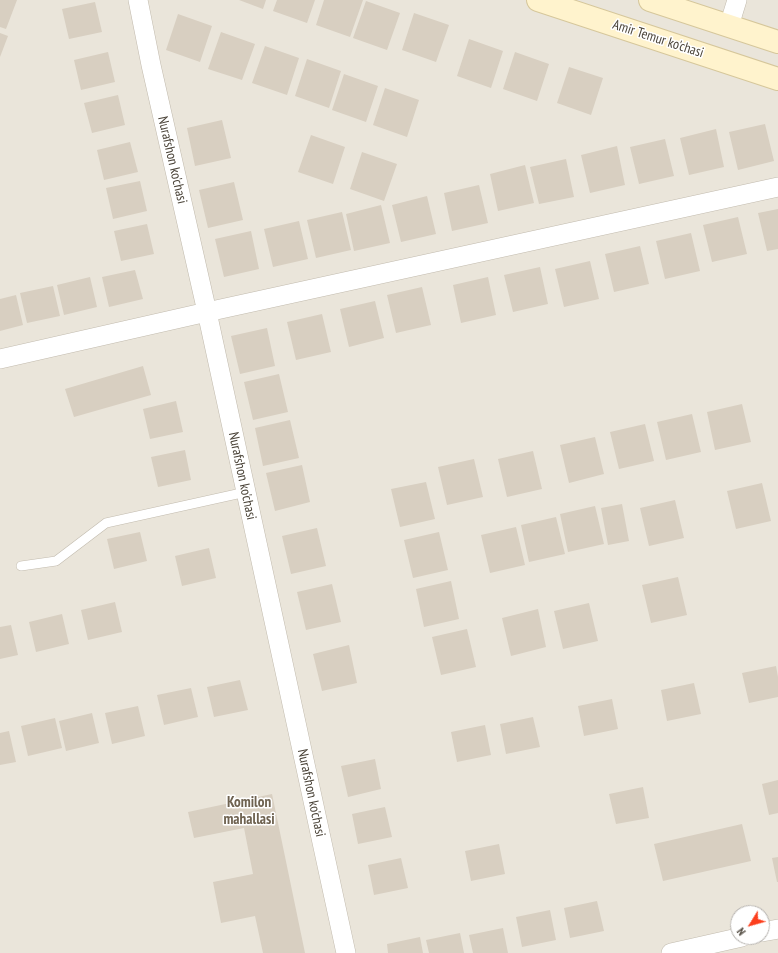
<!DOCTYPE html>
<style>
body{margin:0}
#map{position:relative;width:778px;height:953px;overflow:hidden;background:#f6f3ec;font-family:"PT Sans Narrow",sans-serif}
canvas{display:block}
.north{position:absolute;left:730px;top:905px;width:40px;height:40px;box-sizing:border-box;background:#fff;border:1px solid #b7b4b0;border-radius:50%;rotate:233deg;font-size:11px;font-weight:700;line-height:16px;text-align:center;color:#4b4439}
.north::after{content:'';display:block;margin:auto;width:14px;height:18px;background:#fc3f1d;clip-path:polygon(50% 0,100% 100%,50% 72%,0 100%)}
</style>
<div id="map">
<canvas width="778" height="953"></canvas>
<div class="north">N</div>
</div>
<script>
const ctx = document.querySelector('canvas').getContext('2d');
ctx.lineJoin = 'round';
function fillPath(path, color) { ctx.fillStyle = color; ctx.fill(path, 'evenodd'); }
const toPath = rows => new Path2D(rows.map(r => 'M' + r).join(''));
function stroke(path, color, width, dash) { ctx.strokeStyle = color; ctx.lineWidth = width; ctx.lineCap = dash ? 'butt' : 'round'; ctx.setLineDash(dash || []); ctx.stroke(path); }
function label(font, color, halo, rows, align = 'center') {
  ctx.font = font + ' "PT Sans Narrow",sans-serif'; ctx.lineWidth = 3; ctx.setLineDash([]); ctx.textBaseline = 'middle'; ctx.strokeStyle = halo; ctx.fillStyle = color; for (const [text, x, y, turn = 0] of rows) {
    ctx.save(); ctx.translate(x, y); ctx.rotate((+turn || 0) * Math.PI / 180); ctx.textAlign = isNaN(turn) ? turn : align; if (halo) ctx.strokeText(text, 0, 0); ctx.fillText(text, 0, 0); ctx.restore();
  }
}
const residential = toPath([
 [0,0,778,0,778,953,0,953],
 [738,913,762,913,762,937,738,937]
]);
const building = toPath([
 [0,0,17,0,6,29,0,27],
 [239,0,266,0,263,9],
 [277,0,315,0,307,23,273,11],
 [324,0,363,0,350,37,316,25],
 [366,1,400,13,387,50,353,38],
 [95,2,102,32,69,39,62,9],
 [414,13,449,25,436,62,402,50],
 [178,14,212,26,200,62,166,50],
 [221,32,255,44,242,80,208,69],
 [0,33,8,36,0,57],
 [469,39,503,51,491,88,457,76],
 [265,46,299,58,287,95,252,83],
 [108,52,115,82,81,90,74,60],
 [515,52,549,64,537,101,503,89],
 [307,59,341,71,329,108,295,96],
 [569,67,603,78,591,115,557,103],
 [344,74,378,86,366,122,332,110],
 [385,88,419,100,407,137,373,125],
 [118,95,125,125,92,133,84,103],
 [222,120,231,158,195,166,187,128],
 [765,124,774,161,738,170,729,132],
 [716,129,724,167,689,175,680,138],
 [311,135,345,147,333,184,298,172],
 [665,139,674,176,639,184,630,147],
 [130,142,138,172,104,180,97,150],
 [617,146,625,185,590,193,581,155],
 [362,152,397,164,384,201,350,189],
 [566,159,574,197,539,204,530,167],
 [525,165,534,203,498,211,490,174],
 [140,181,147,211,113,219,106,188],
 [234,182,243,220,208,228,199,190],
 [479,185,488,223,452,231,444,193],
 [427,196,436,234,401,242,392,205],
 [381,205,390,243,354,251,346,214],
 [778,209,778,249,767,251,758,213],
 [342,212,351,250,316,258,307,220],
 [738,217,747,254,712,262,703,225],
 [299,221,308,259,273,267,264,229],
 [147,224,154,254,121,261,114,231],
 [251,231,259,269,224,277,215,239],
 [691,233,700,271,665,279,656,241],
 [640,246,649,284,614,292,605,254],
 [590,261,599,299,564,307,555,269],
 [540,267,548,304,513,312,504,275],
 [135,270,143,299,109,307,102,277],
 [90,277,97,307,64,315,57,285],
 [488,277,496,315,461,323,453,285],
 [53,286,60,316,27,323,20,293],
 [422,287,431,325,396,333,387,295],
 [16,295,23,325,0,331,0,299],
 [375,301,384,338,349,347,340,309],
 [322,314,331,352,296,360,287,322],
 [267,328,275,366,240,374,231,336],
 [143,366,151,395,74,417,65,389],
 [279,374,288,412,253,420,244,382],
 [176,401,183,432,150,439,143,409],
 [742,404,751,442,715,450,707,412],
 [692,414,701,452,666,460,657,422],
 [290,420,299,458,263,466,255,428],
 [645,424,654,461,619,469,610,432],
 [595,437,604,474,569,483,560,445],
 [185,450,191,480,158,487,151,457],
 [533,451,542,489,507,497,498,459],
 [474,459,483,497,447,505,438,467],
 [302,465,310,502,275,511,266,473],
 [426,482,435,519,400,527,391,489],
 [762,483,771,521,736,529,727,491],
 [675,500,684,538,649,546,640,508],
 [622,504,629,541,608,545,601,508],
 [595,506,604,544,568,552,560,514],
 [556,517,565,554,529,562,521,525],
 [516,527,525,565,490,573,481,535],
 [317,528,326,566,291,574,282,536],
 [140,532,147,561,114,569,107,539],
 [439,532,448,570,413,578,404,540],
 [209,548,216,578,182,586,175,556],
 [678,577,687,615,651,623,642,585],
 [451,581,459,619,424,627,416,589],
 [332,584,341,622,306,630,297,592],
 [115,602,122,632,88,640,81,610],
 [589,603,598,641,563,649,554,611],
 [538,609,546,647,511,656,502,618],
 [62,614,69,644,36,652,29,622],
 [11,625,18,655,0,659,0,627],
 [467,629,476,667,441,675,432,637],
 [349,645,357,683,322,691,313,654],
 [776,666,778,677,778,697,749,703,742,673],
 [240,680,248,710,214,717,207,687],
 [694,683,701,714,667,721,661,690],
 [191,688,198,717,164,725,157,695],
 [612,699,618,729,584,736,578,706],
 [138,706,145,736,112,744,105,713],
 [92,713,99,743,66,751,59,721],
 [533,717,540,747,506,754,500,724],
 [55,718,62,748,28,756,21,726],
 [485,725,491,755,457,762,451,732],
 [9,731,16,762,0,765,0,733],
 [375,759,381,789,348,797,341,766],
 [778,780,778,813,769,815,762,784],
 [643,787,649,818,616,824,609,794],
 [272,794,305,953,263,953,255,916,221,923,213,882,253,874,244,828,194,838,188,812],
 [385,807,392,837,358,844,352,814],
 [742,824,751,861,663,881,654,844],
 [499,844,505,874,471,881,465,851],
 [778,857,778,882,777,882,772,858],
 [401,858,408,888,374,895,368,865],
 [597,901,604,931,570,938,564,908],
 [550,910,556,940,522,947,516,917],
 [503,928,508,953,473,953,469,935],
 [460,933,464,953,429,953,426,940],
 [420,937,423,953,388,953,387,944]
]);
const lane = toPath([
 [21,566,56,561,106,523,246,492]
]);
const street = toPath([
 [138,0,151,65,207,312,346,953],
 [729,26,737,0],
 [0,359,207,312,778,187],
 [762,932,778,929],
 [671,953,742,937]
]);
const secondary = toPath([
 [538,0,778,79],
 [650,0,778,42]
]);
const streetNames = [
 ["Amir Temur ko'chasi",658,39,18],
 ["Nurafshon ko'chasi",172,160,77],
 ["Nurafshon ko'chasi",242,476,78],
 ["Nurafshon ko'chasi",311,793,78]
];
const neighbourhoodNames = [
 ["Komilon",249,803],
 ["mahallasi",249,820]
];
fillPath(residential, '#eae5da');
fillPath(building, '#d8cfc1');
stroke(lane, '#c2bbae', 10);
stroke(street, '#c2bbae', 20);
stroke(secondary, '#d6c79b', 24);
stroke(lane, '#fff', 9);
stroke(street, '#fff', 19);
stroke(secondary, '#fff3cd', 22);
label('14px', '#4b4439', '#fff', streetNames);
label('bold 15px', '#6e6250', '#fff', neighbourhoodNames);
</script>
